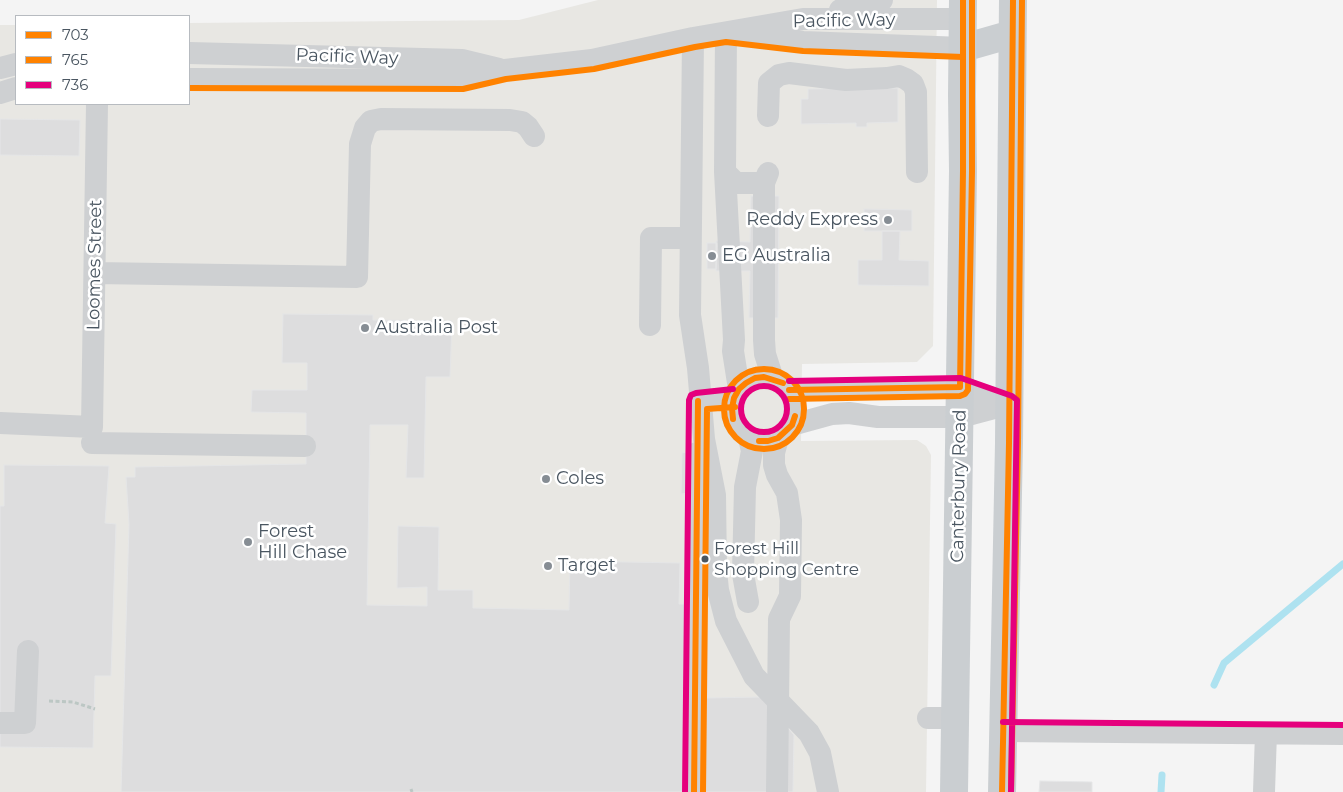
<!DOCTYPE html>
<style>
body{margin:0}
#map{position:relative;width:1343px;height:792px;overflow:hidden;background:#f4f4f4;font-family:Montserrat,sans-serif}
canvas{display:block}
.legend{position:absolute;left:15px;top:15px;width:175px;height:90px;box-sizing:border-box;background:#fff;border:1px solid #b7bbc0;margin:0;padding:6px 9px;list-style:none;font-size:15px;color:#4a5661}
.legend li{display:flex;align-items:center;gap:10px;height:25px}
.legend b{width:25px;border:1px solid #b7bbc0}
</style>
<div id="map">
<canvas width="1343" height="792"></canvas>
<ul class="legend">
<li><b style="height:6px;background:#ff8200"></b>703</li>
<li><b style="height:6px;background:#ff8200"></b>765</li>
<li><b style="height:6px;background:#e5007d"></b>736</li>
</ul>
</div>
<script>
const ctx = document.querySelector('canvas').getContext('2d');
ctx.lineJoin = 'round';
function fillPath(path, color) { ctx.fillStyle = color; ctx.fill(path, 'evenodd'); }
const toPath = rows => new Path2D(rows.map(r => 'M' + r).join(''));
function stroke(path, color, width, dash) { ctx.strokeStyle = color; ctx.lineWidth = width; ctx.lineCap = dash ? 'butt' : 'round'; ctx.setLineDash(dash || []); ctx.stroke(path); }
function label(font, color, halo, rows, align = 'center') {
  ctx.font = font + ' Montserrat,sans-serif'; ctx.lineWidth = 5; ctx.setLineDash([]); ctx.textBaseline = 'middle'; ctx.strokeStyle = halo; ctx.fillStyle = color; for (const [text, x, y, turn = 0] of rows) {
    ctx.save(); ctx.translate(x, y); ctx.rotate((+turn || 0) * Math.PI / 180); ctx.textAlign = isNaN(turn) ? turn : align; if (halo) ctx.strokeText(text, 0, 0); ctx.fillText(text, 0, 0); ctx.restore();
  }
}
const commercial = toPath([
 [598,0,937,0,933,346,917,362,802,364,801,441,917,440,926,446,931,455,926,792,0,792,0,25,16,25,16,104,189,104,189,23,519,20]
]);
const stream = toPath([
 [1214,685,1224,663,1343,564],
 [1161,792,1162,775]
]);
const building = toPath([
 [898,88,898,122,867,123,867,127,856,127,856,123,801,124,801,99,808,99,808,89,898,88],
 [0,119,80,120,79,156,0,155,0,119],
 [751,196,779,196,778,318,749,318,750,271,716,271,716,241,750,242,751,196],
 [864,209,912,210,912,231,864,231,864,209],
 [882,231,900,231,899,260,929,261,929,286,858,285,858,260,882,260,882,231],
 [707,243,717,243,716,269,707,269,707,243],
 [283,314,373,315,373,320,452,321,450,377,426,377,424,478,406,478,408,425,370,425,367,605,427,606,427,587,397,588,398,526,439,527,438,590,473,590,473,608,569,610,570,561,680,563,679,604,708,604,707,698,762,697,794,735,793,792,121,792,129,524,126,477,135,477,135,467,306,464,306,413,251,412,252,390,307,390,307,363,282,363,283,314],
 [697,450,696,492,681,494,682,453,697,450],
 [4,465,109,466,105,523,116,524,111,676,95,676,93,748,0,747,0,506,4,506,4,465],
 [1040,781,1092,782,1092,792,1039,792,1040,781]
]);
const path = toPath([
 [49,701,73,702,95,709],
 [411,789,412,792]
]);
const minor = toPath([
 [840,10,882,0],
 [726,33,725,172,736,183,764,183,768,173],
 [750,36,803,42,963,48],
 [693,38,690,315,698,368,704,439,715,495,716,570,718,590,726,621,754,676,809,733,820,753,828,792],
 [189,53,462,60,499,69],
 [0,68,16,64],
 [189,79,462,80,505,70,592,60,693,38,803,19,963,19],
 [0,93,16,88],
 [768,116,769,83,779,75,789,73,846,80,887,78,899,76,906,79,913,84,916,92,917,172],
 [725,172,734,340,733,351,739,389],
 [764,183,764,340,765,354,773,379],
 [95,273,357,277,360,144,365,128,371,121,381,119,510,120,522,122,528,127,534,136],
 [650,325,651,238,690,238],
 '732 409a32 32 0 1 1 64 0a32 32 0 1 1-64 0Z',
 [789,390,960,387,1009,404],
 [698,414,698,401,734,398],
 [0,423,92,427,97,104],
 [792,425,832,414,849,413,878,417,960,417,1009,404],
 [92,443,305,446],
 [748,602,743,574,745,487,752,451,749,438],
 [928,718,955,718],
 [0,723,25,723,28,651],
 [1003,731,1343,734],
 [694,792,697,453],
 [777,792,779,619,790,596,791,520,787,493,777,475,774,465,774,453,778,438],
 [1264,792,1266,733]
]);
const major = toPath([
 [963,48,1012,34],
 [954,792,963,171,962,95,963,0],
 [1002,792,1009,443,1013,0]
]);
const bus1 = toPath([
 [960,387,963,171,963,0],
 [789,390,960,387],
 [733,419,732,408,734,398,739,389,746,383,755,378,764,377,783,383],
 [759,441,768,441,778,438,792,425,795,416],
 [694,792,698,401],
 [1002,792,1009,443,1013,0]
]);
const bus2 = toPath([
 [189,88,463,89,506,79,594,69,695,47,726,42,803,51,963,57],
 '724 409a40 40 0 1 1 80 0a40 40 0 1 1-80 0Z',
 [789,399,960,396,965,394,968,390,972,171,972,0],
 [703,792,707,409,735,407],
 [1011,792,1018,443,1022,0]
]);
const bus3 = toPath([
 [789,381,961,378,1012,396,1017,400,1011,792],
 '741 409a23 23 0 1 1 46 0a23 23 0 1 1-46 0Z',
 [1003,722,1343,725],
 [685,792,689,400,691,395,696,393,733,389]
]);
const markers = [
 [888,220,5,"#868d94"],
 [712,256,5,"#868d94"],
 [365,328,5,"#868d94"],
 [546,479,5,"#868d94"],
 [248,542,5,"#868d94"],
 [705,559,4.5,"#4a5661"],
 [548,566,5,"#868d94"]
];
const busNames = [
 ["Forest Hill",714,549],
 ["Shopping Centre",714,570]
];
const streetNames = [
 ["Pacific Way",844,21,-1],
 ["Pacific Way",347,57,2],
 ["Loomes Street",95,265,-89],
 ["Canterbury Road",959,486,-89]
];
const poiNames = [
 ["Reddy Express",878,220,"right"],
 ["EG Australia",722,256],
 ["Australia Post",375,328],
 ["Coles",556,479],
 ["Forest",258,532],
 ["Hill Chase",258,553],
 ["Target",558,566]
];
fillPath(commercial, '#e8e7e3');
stroke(stream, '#aee2f0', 7);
fillPath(building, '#ddddde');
stroke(building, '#e5e6e7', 1);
stroke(path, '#bcc7c4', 3, [4, 2.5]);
stroke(minor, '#ced0d2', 22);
stroke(major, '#caced1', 28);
stroke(bus1, '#ff8200', 6);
stroke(bus2, '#ff8200', 6);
stroke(bus3, '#e5007d', 6);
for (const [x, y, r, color] of markers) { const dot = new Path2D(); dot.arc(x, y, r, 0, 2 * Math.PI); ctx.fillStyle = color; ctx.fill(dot); stroke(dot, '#fff', 2); }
label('17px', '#4a5661', '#fff', busNames, 'left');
label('18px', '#4a5661', '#fff', streetNames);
label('18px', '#4a5661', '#fff', poiNames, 'left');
</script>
